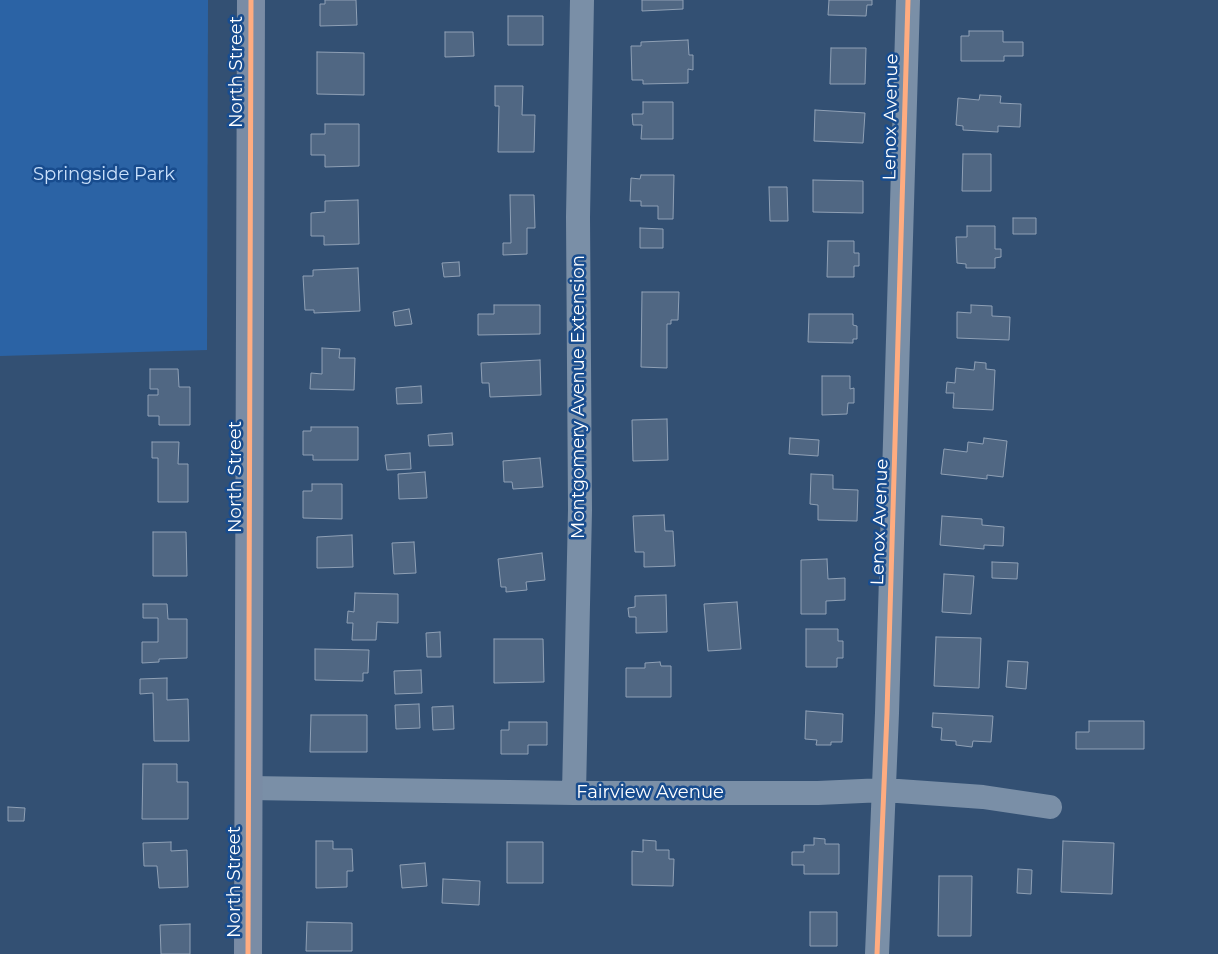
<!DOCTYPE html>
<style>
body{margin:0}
canvas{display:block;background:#335073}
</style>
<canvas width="1218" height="954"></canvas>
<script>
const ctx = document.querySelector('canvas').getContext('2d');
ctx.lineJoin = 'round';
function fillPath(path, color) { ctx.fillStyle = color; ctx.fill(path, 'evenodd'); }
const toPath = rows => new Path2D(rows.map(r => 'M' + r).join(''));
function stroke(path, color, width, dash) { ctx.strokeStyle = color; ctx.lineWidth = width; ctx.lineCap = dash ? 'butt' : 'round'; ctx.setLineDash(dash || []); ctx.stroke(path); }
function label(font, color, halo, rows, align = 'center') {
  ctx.font = font + ' Montserrat,sans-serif'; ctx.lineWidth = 5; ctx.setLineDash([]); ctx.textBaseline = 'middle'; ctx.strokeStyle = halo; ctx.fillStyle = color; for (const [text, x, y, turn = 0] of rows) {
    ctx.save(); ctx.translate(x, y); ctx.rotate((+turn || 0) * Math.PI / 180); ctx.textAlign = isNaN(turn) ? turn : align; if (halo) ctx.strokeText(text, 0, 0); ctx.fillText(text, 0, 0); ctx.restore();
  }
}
const green = toPath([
 [0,0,208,0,207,350,0,356]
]);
const building = toPath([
 [325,0,356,0,357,25,320,26,320,4,325,4,325,0],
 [642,0,683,0,683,9,642,11,642,0],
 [829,0,872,0,872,5,867,5,866,16,828,15,829,0],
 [508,16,543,16,543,45,508,45,508,16],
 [969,31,1003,31,1003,42,1023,42,1023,56,1004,56,1004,61,961,61,961,36,969,36,969,31],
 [445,32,473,32,474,56,445,57,445,32],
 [688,40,689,55,693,55,693,70,688,69,688,83,643,84,643,80,632,80,631,46,641,46,641,42,688,40],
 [831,48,866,48,865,84,830,84,831,48],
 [317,52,364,53,364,95,317,94,317,52],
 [495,86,523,86,522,115,535,115,534,152,498,152,499,106,495,106,495,86],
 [980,95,1001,96,1000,103,1021,104,1020,127,998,126,998,132,963,130,963,126,956,125,958,98,979,100,980,95],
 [643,102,673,102,673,139,641,139,642,125,633,125,632,114,643,114,643,102],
 [815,110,865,113,863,143,814,141,815,110],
 [325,124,359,124,359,166,325,167,325,155,311,155,311,134,325,134,325,124],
 [963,154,991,154,991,191,962,191,963,154],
 [641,175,674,175,673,219,658,219,658,206,641,206,641,201,630,201,631,178,640,179,641,175],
 [813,180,863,181,863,213,813,212,813,180],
 [769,187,787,187,788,221,770,221,769,187],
 [510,195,534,195,535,228,527,228,527,254,503,255,503,243,511,243,510,195],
 [358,200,359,244,324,245,324,236,311,236,311,213,325,212,325,201,358,200],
 [1013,218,1036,218,1036,234,1013,234,1013,218],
 [967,226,995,226,995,249,1001,249,1001,257,995,258,995,268,966,268,966,264,957,263,956,237,967,237,967,226],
 [640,228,663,229,663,248,640,248,640,228],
 [828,241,854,241,854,253,859,253,859,266,854,266,854,277,827,277,828,241],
 [459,262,460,276,444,277,442,263,459,262],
 [358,268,360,311,314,313,314,310,305,310,303,276,313,276,313,270,358,268],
 [642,292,679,292,678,320,671,320,671,324,667,324,667,368,641,367,642,292],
 [494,305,540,305,540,334,478,335,478,314,494,314,494,305],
 [971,305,992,306,992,316,1010,317,1009,340,957,338,957,312,971,313,971,305],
 [409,309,412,324,395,326,393,312,409,309],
 [809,314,853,314,853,325,857,326,857,339,853,339,853,343,808,342,809,314],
 [322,348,340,349,339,358,355,358,354,390,310,389,311,373,322,374,322,348],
 [540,360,541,395,490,397,489,383,482,383,481,363,540,360],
 [975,362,986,363,986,369,995,370,993,410,953,408,954,393,946,393,947,382,955,383,956,368,974,370,975,362],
 [150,369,178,369,179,387,190,387,190,425,159,425,159,416,148,416,148,395,158,395,158,389,150,389,150,369],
 [822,376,850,376,850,389,854,388,854,403,848,403,847,414,822,415,822,376],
 [421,386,422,403,397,404,396,388,421,386],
 [667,419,668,460,633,461,632,420,667,419],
 [311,427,358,427,358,460,313,460,313,455,303,455,303,431,311,431,311,427],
 [452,433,453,445,429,446,428,435,452,433],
 [790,438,819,440,818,456,789,454,790,438],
 [984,438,1007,441,1003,477,987,475,987,479,941,474,944,449,967,452,968,442,983,444,984,438],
 [152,442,179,442,178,464,188,464,188,502,158,502,158,458,152,458,152,442],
 [410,453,411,469,387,470,385,455,410,453],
 [540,458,543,487,513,489,512,482,504,482,503,461,540,458],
 [425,472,427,498,399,499,398,474,425,472],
 [811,474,833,475,833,489,858,490,857,521,818,520,818,505,810,504,811,474],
 [312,484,342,484,342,519,303,518,303,491,312,491,312,484],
 [664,515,665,531,673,531,675,566,644,567,644,552,635,552,633,516,664,515],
 [942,516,982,519,982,525,1004,527,1003,546,984,545,984,549,940,545,942,516],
 [153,532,186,532,187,576,153,576,153,532],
 [352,535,353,567,317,568,317,537,352,535],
 [414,542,416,573,394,574,392,543,414,542],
 [542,553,545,580,526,582,527,590,506,592,506,587,501,587,498,559,542,553],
 [827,559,828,579,845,578,845,600,826,601,826,614,801,614,801,560,827,559],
 [992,562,1018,563,1017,579,992,578,992,562],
 [944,574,974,576,971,614,942,612,944,574],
 [355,593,398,594,398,623,377,622,376,640,352,640,353,623,347,623,348,611,354,612,355,593],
 [666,595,667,632,636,633,636,617,629,617,628,608,635,607,635,596,666,595],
 [737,602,741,649,708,651,704,604,737,602],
 [143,604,167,604,168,619,187,619,187,658,159,659,159,662,142,663,142,642,158,642,158,618,143,618,143,604],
 [806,629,838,629,838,641,843,641,843,658,837,658,837,667,806,667,806,629],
 [440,632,441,657,427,657,426,633,440,632],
 [936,637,981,638,979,688,934,686,936,637],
 [494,639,543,639,544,682,494,683,494,639],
 [315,649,369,650,368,673,363,673,363,681,315,680,315,649],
 [1008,661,1028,662,1026,689,1006,687,1008,661],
 [660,662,661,666,671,666,671,697,626,697,626,668,645,668,645,663,660,662],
 [421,670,422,693,395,694,394,671,421,670],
 [167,678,167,700,188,699,189,741,154,741,153,693,140,694,140,679,167,678],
 [419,704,420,728,396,729,395,705,419,704],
 [453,706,454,729,433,730,432,707,453,706],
 [806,711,843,714,842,742,831,742,831,745,816,745,817,740,805,739,806,711],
 [933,713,993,716,991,742,973,741,972,747,956,745,956,741,941,740,942,728,932,727,933,713],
 [311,715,367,715,367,752,310,752,311,715],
 [1089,721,1144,721,1144,749,1076,749,1076,732,1089,732,1089,721],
 [509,722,547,722,547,745,528,745,528,754,501,754,501,730,509,730,509,722],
 [143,764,177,764,177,782,188,782,188,819,142,819,143,764],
 [8,807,25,808,24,821,8,821,8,807],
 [814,838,825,839,825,844,839,844,839,874,804,874,804,865,792,865,792,852,804,852,804,845,814,845,814,838],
 [643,840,656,841,656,850,669,850,669,859,674,859,673,886,632,885,632,851,643,852,643,840],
 [316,841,333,841,333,849,352,849,353,871,347,871,347,887,316,888,316,841],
 [1063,841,1114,843,1112,894,1061,892,1063,841],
 [171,842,171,851,187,850,188,887,159,888,157,866,144,866,143,843,171,842],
 [507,842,543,842,543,883,507,883,507,842],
 [425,863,427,886,402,888,400,865,425,863],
 [1018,869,1032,870,1031,894,1017,893,1018,869],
 [939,876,972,876,971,936,938,936,939,876],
 [443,879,480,881,479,905,442,903,443,879],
 [810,912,837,912,837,946,810,946,810,912],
 [307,922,352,923,352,951,306,951,307,922],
 [190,924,190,954,161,954,160,925,190,924]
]);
const minor = toPath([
 [249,788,574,793,818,793,884,790,983,797,1050,807],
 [574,793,580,510,578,217,582,0],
 [877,954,887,713,908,0]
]);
const primary = toPath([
 [248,954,251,0]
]);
const cycleway = toPath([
 [248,954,251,0],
 [877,954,887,713,908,0]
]);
const streetNames = [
 ["North Street",237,72,-90],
 ["Lenox Avenue",891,117,-89],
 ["Montgomery Avenue Extension",579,397,-90],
 ["North Street",236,477,-90],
 ["Lenox Avenue",880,522,-88],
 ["Fairview Avenue",650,793],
 ["North Street",235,882,-90]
];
const parkNames = [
 ["Springside Park",104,175]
];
fillPath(green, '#2b63a5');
fillPath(building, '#506783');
stroke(building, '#8fa0b5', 1);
stroke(minor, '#7a8fa7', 24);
stroke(primary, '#7a8ca5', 28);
stroke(cycleway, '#ffac80', 5);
label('18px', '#fff', '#184c8e', streetNames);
label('18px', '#cbe1fb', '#184c8e', parkNames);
</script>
